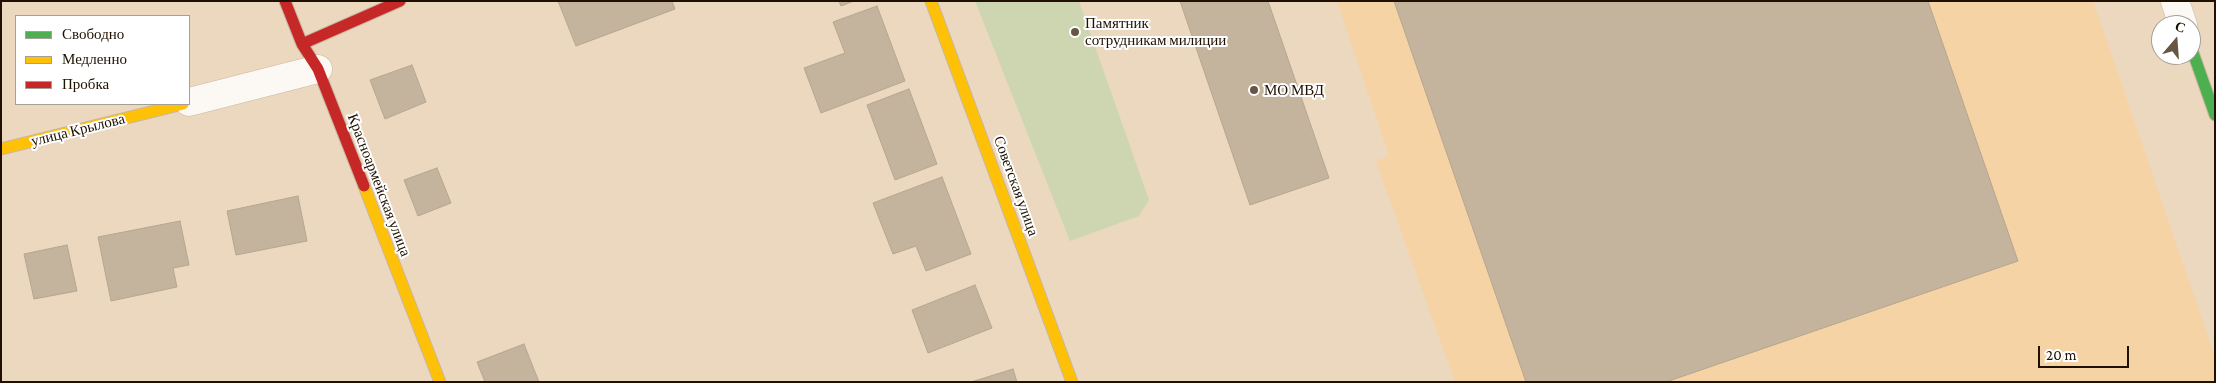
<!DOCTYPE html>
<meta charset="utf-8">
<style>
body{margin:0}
#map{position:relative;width:2216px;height:383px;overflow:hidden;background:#ebd8bf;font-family:"Crimson Pro",serif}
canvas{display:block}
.frame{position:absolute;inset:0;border:2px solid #1f1000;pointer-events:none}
.legend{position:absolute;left:15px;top:15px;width:175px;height:90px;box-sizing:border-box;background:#fff;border:1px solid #a59f99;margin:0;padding:6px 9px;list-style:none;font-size:15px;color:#1f1000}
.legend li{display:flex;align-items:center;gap:10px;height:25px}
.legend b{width:25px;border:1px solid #a59f99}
.north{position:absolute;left:2151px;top:15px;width:50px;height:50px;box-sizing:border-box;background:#fff;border:1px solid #a59f99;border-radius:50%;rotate:18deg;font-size:14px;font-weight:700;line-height:20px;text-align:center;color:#1f1000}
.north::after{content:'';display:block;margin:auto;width:18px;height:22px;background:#665643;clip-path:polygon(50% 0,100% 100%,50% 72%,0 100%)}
.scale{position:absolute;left:2038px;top:346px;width:91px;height:22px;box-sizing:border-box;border:2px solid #1f1000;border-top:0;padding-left:6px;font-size:15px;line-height:18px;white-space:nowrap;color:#1f1000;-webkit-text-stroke:4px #fff;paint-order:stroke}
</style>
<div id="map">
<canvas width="2216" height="383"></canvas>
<div class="frame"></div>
<ul class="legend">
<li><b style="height:6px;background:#4caf50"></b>Свободно</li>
<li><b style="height:6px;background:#ffc107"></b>Медленно</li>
<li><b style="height:6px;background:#c62828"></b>Пробка</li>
</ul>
<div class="north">С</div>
<div class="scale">20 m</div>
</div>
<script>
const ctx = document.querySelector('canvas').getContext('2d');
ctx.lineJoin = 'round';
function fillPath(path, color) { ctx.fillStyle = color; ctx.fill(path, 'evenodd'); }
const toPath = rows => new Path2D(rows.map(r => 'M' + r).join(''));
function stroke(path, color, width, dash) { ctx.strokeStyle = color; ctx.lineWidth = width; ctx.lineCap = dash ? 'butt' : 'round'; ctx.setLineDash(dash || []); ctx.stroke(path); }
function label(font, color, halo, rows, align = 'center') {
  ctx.font = font + ' "Crimson Pro",serif'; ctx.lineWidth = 4; ctx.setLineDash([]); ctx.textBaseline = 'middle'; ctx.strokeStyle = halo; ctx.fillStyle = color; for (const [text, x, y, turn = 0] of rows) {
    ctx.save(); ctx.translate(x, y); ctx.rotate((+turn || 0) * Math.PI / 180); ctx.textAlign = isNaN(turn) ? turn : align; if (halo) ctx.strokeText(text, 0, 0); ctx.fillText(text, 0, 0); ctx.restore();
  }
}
const built = toPath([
 [1337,1,2093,1,2215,357,2215,382,1455,382,1376,161,1389,156]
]);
const green = toPath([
 [975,1,1079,1,1149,200,1139,216,1070,241]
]);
const building = toPath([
 [558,1,672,1,675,9,576,46,558,1],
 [839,1,854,1,841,6,839,1],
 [1180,1,1268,1,1329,178,1250,205,1180,1],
 [1394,1,1928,1,2018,261,1666,382,1526,382,1394,1],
 [877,6,905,81,821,113,804,68,845,53,833,22,877,6],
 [412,65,426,102,385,119,370,80,412,65],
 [909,89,937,164,895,180,867,105,909,89],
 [437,168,451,203,418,216,404,180,437,168],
 [942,177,971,254,926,271,916,246,893,254,873,203,942,177],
 [298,196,307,241,236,255,227,211,298,196],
 [180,221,189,265,173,268,177,287,111,301,98,237,180,221],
 [67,245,77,291,34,299,24,254,67,245],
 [975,285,992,328,928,353,912,310,975,285],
 [524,344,539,382,485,382,477,362,524,344],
 [1013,369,1017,382,971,382,1013,369]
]);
const street = toPath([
 [2175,1,2183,25],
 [189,102,318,69]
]);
const fast = toPath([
 [2191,47,2215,115]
]);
const slow = toPath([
 [931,1,1072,382],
 [1,149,183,104],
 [364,186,440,382]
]);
const jam = toPath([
 [285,1,302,44,318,69,364,186],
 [302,44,400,1]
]);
const markers = [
 [1075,32,5,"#665643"],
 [1254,90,5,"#665643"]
];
const poiNames = [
 ["Памятник",1085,23],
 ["сотрудникам милиции",1085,40],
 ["МО МВД",1264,90]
];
const streetNames = [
 ["улица Крылова",78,130,-14],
 ["Красноармейская улица",379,185,69],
 ["Советская улица",1016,186,70]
];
fillPath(built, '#f6d3a4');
fillPath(green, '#cdd6b0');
fillPath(building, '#c4b39d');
stroke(building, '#b6a690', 1);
stroke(street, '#c8b7a1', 29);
stroke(fast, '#c8b7a1', 13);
stroke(slow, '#c8b7a1', 13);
stroke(jam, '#c8b7a1', 13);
stroke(street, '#fcf9f5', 28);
stroke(fast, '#4caf50', 11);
stroke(slow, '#ffc107', 11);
stroke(jam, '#c62828', 11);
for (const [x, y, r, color] of markers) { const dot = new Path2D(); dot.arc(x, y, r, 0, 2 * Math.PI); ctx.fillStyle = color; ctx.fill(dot); stroke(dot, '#fff', 2); }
label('15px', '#1f1000', '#fff', poiNames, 'left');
label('15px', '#1f1000', '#fff', streetNames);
</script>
